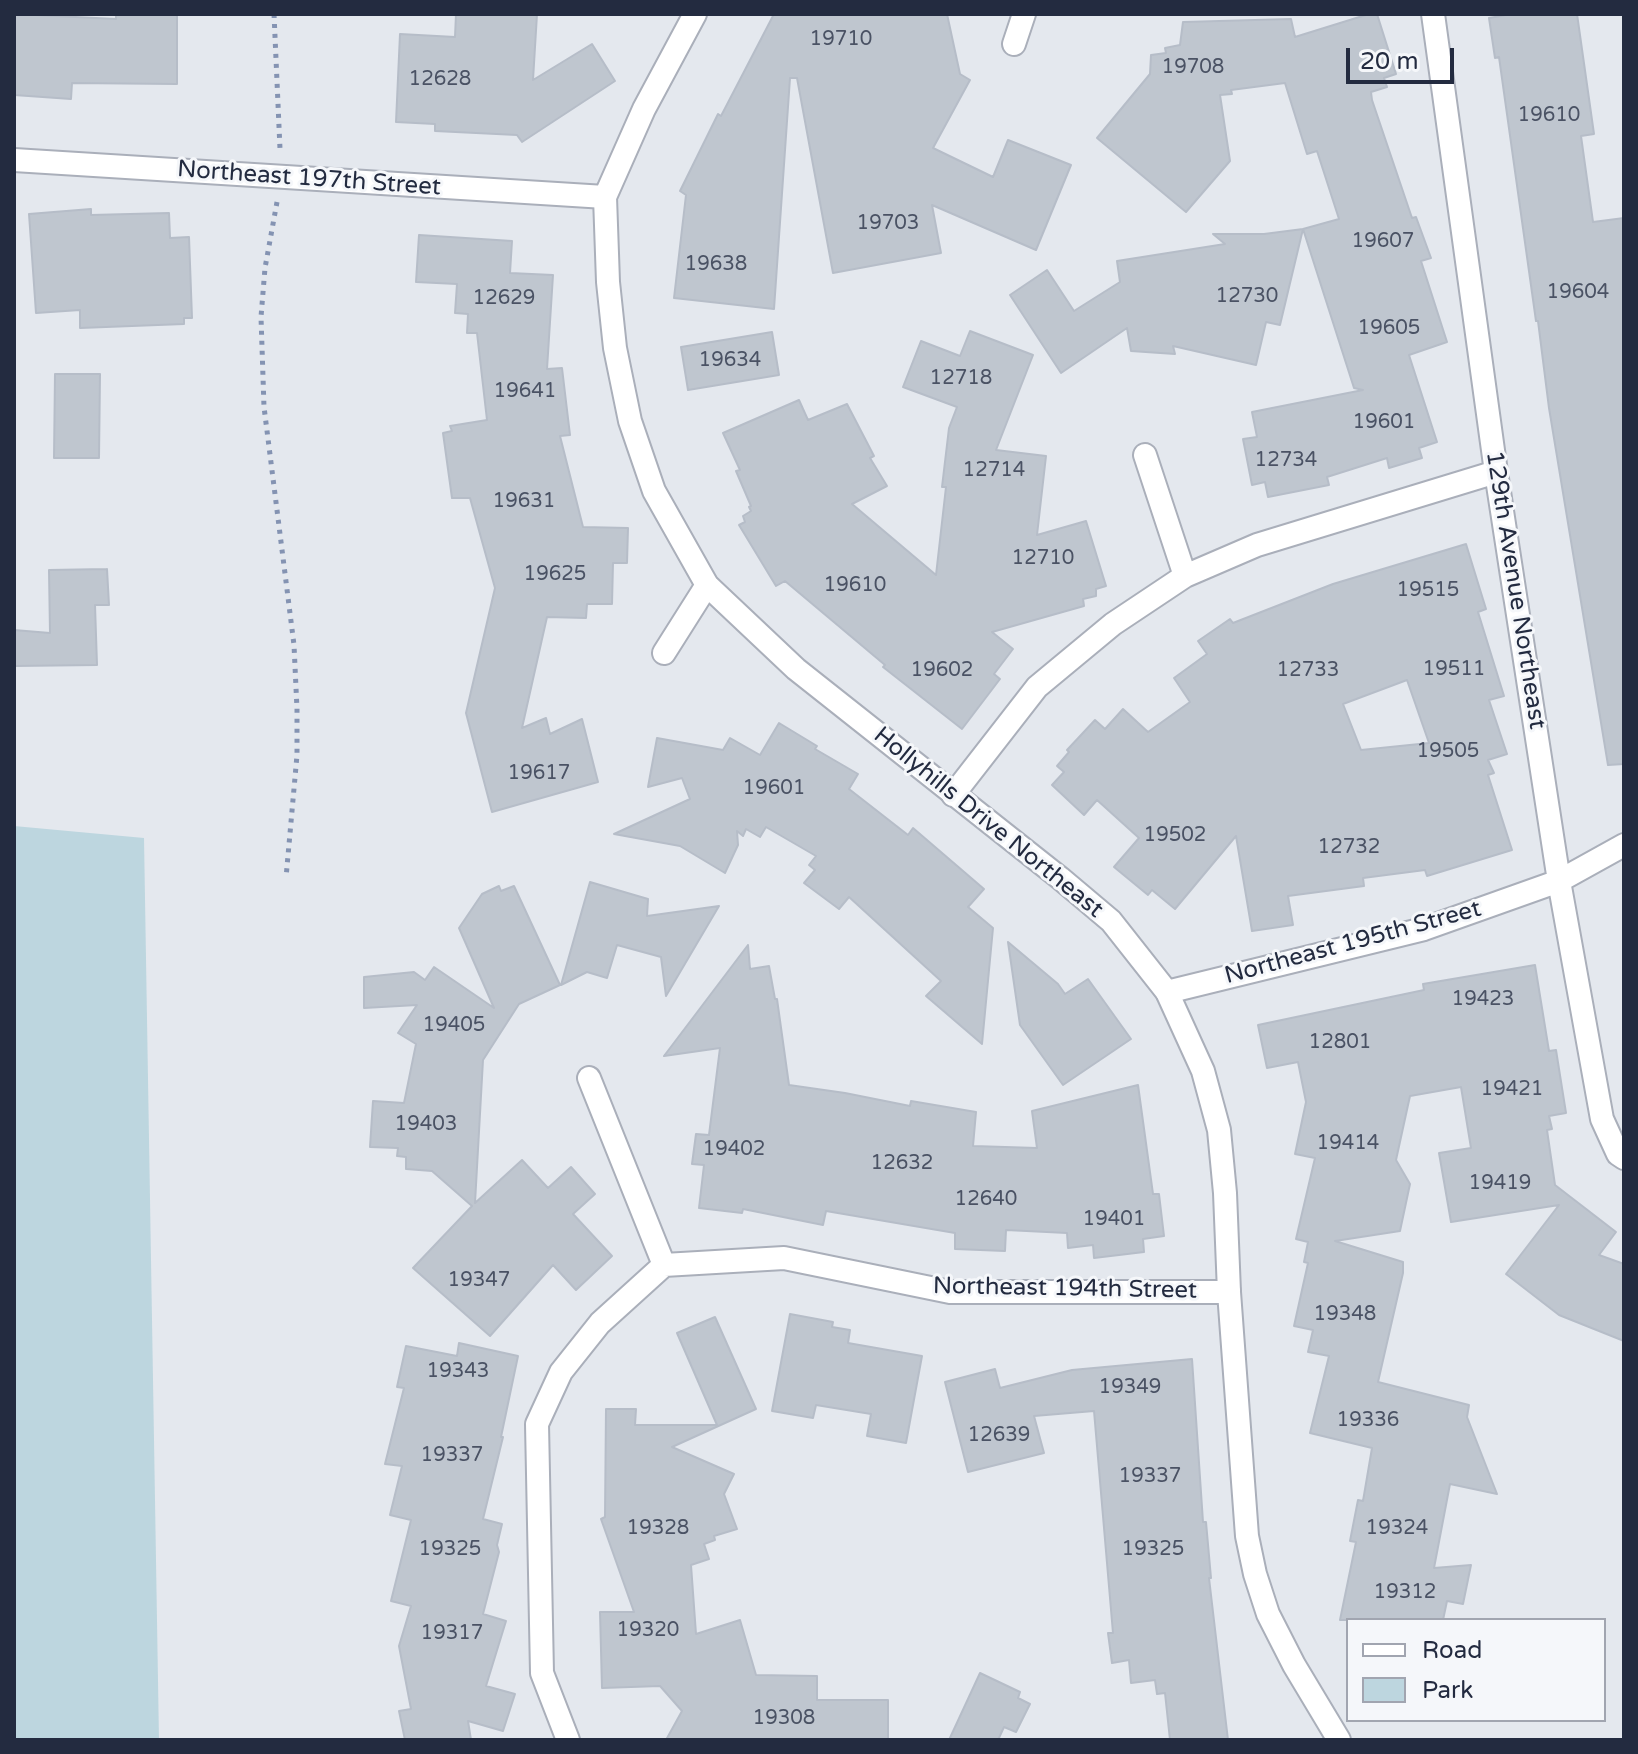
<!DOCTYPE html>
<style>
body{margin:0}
#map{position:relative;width:1638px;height:1754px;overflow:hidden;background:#e4e8ee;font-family:"Varela Round",sans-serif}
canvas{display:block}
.frame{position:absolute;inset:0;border:16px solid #232b40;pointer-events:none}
.legend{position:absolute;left:1346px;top:1618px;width:260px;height:104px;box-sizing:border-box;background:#f5f7fa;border:2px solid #a1a5b0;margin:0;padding:10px 14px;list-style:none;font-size:24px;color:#232b40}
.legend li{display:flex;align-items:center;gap:16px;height:40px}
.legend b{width:40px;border:2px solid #a1a5b0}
.scale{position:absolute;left:1346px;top:48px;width:108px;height:36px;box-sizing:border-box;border:4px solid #232b40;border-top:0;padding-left:10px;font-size:24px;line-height:28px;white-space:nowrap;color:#232b40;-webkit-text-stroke:6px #f5f7fa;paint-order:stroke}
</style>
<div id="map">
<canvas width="1638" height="1754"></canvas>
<div class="frame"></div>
<ul class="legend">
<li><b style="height:10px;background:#fff"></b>Road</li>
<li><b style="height:22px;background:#bdd6df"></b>Park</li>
</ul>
<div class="scale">20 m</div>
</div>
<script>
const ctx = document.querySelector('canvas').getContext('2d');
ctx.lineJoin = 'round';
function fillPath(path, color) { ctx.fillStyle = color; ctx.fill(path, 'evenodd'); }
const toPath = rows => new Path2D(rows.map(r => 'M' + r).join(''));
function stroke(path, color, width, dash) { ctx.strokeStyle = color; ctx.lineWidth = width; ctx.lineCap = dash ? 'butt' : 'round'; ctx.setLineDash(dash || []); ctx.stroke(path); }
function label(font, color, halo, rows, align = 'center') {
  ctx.font = font + ' "Varela Round",sans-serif'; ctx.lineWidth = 6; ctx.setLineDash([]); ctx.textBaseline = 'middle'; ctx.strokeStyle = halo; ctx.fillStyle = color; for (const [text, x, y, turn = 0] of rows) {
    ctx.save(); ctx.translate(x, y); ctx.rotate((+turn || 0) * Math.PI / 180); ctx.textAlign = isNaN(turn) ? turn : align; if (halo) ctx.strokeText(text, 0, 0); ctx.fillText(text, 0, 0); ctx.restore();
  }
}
const green = toPath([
 [14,826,144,838,159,1740,14,1740]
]);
const building = toPath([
 [15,14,116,19,116,14,177,14,177,84,72,83,71,99,14,95,15,14],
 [456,14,537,14,533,80,592,44,615,81,522,142,517,135,435,131,435,124,396,122,400,34,455,37,456,14],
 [774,14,947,14,960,74,970,80,933,148,993,177,1008,140,1071,165,1036,250,932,205,941,253,833,273,797,78,790,78,774,309,674,298,686,195,680,191,718,114,721,116,774,14],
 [1369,14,1377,14,1396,74,1384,78,1387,87,1371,92,1372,100,1412,218,1416,217,1431,258,1421,261,1447,342,1409,355,1437,442,1419,448,1422,458,1389,468,1387,458,1327,477,1329,485,1268,497,1265,482,1252,485,1243,439,1257,437,1252,412,1363,390,1354,388,1303,229,1339,219,1317,151,1307,154,1285,83,1231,90,1232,94,1220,95,1230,161,1186,212,1097,138,1150,74,1151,55,1166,53,1165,48,1180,45,1183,22,1291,19,1295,37,1369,14],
 [1512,14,1577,14,1594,134,1581,136,1593,222,1624,218,1624,764,1608,765,1549,408,1538,321,1536,321,1499,57,1495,58,1489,18,1512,14],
 [91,209,91,215,169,213,170,238,189,237,192,318,184,318,184,324,80,328,80,310,36,313,29,214,91,209],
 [1303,229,1280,325,1266,322,1256,365,1173,346,1175,354,1131,351,1127,328,1061,373,1010,295,1047,270,1074,311,1120,282,1117,261,1225,244,1213,234,1264,234,1303,229],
 [419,235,512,241,510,273,553,275,547,369,562,368,570,435,560,436,583,527,628,528,627,563,613,563,612,604,587,604,586,618,547,617,522,728,546,718,550,734,582,719,598,782,492,812,466,713,495,588,470,498,452,498,443,433,452,431,450,426,487,420,477,333,467,333,468,314,455,313,457,284,416,282,419,235],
 [970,331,1033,355,996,450,1046,456,1037,535,1086,521,1106,586,1096,589,1096,596,1083,599,1084,606,992,632,1013,649,994,674,1000,679,962,729,883,667,885,665,785,581,776,586,739,525,745,522,743,516,751,511,749,507,751,506,736,471,740,470,723,433,799,400,808,420,847,404,874,456,870,458,887,486,852,504,936,575,946,487,942,487,949,428,957,407,903,387,921,341,960,356,970,331],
 [772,332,779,375,688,390,681,347,772,332],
 [55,374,100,374,99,458,54,458,55,374],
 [1466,544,1486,609,1478,612,1504,696,1489,700,1507,754,1488,760,1494,773,1488,775,1512,850,1427,876,1425,870,1363,878,1364,886,1288,896,1293,925,1252,931,1236,836,1175,909,1152,890,1148,895,1114,867,1139,838,1097,800,1084,815,1052,785,1064,772,1057,766,1069,752,1067,750,1095,720,1105,729,1123,709,1148,732,1190,702,1174,678,1207,654,1198,641,1230,619,1233,623,1333,584,1466,544],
 [1407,680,1429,743,1361,750,1343,704,1407,680],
 [107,569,109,605,95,605,97,665,14,666,14,630,50,633,49,570,107,569],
 [779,723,817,746,815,749,858,774,849,789,908,835,913,828,984,889,968,907,993,928,982,1044,926,996,941,981,849,897,839,909,804,883,815,870,809,865,816,856,766,827,760,837,746,829,743,836,737,831,738,845,725,873,680,846,614,834,690,799,682,778,648,787,657,738,723,750,730,738,760,755,779,723],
 [590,882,648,899,647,916,719,906,666,996,661,957,617,945,607,978,587,972,561,985,590,882],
 [499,886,501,891,514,886,560,985,519,1004,483,1060,475,1203,522,1160,548,1188,571,1167,595,1194,573,1214,612,1256,576,1290,553,1265,490,1336,413,1268,472,1206,432,1171,406,1169,406,1157,397,1156,398,1148,370,1147,373,1101,404,1103,416,1044,398,1033,417,1005,364,1008,364,977,414,972,425,980,434,967,494,1008,459,928,482,894,499,886],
 [1008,942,1058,984,1065,994,1088,979,1131,1039,1063,1085,1020,1025,1008,942],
 [748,945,750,969,769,966,775,999,777,999,789,1085,845,1093,910,1106,911,1101,976,1112,973,1146,1037,1148,1032,1111,1138,1085,1153,1194,1159,1194,1164,1236,1143,1239,1144,1252,1094,1258,1093,1245,1068,1248,1067,1233,1006,1230,1005,1251,955,1249,955,1233,826,1211,823,1225,743,1209,742,1213,699,1208,704,1165,692,1164,696,1134,709,1135,720,1048,664,1056,748,945],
 [1535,965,1549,1051,1556,1050,1566,1113,1549,1116,1552,1129,1547,1130,1555,1185,1616,1232,1599,1255,1624,1264,1624,1341,1559,1315,1506,1274,1559,1205,1451,1222,1439,1153,1471,1148,1461,1087,1410,1096,1396,1160,1410,1184,1400,1231,1335,1241,1403,1262,1403,1273,1378,1382,1469,1405,1467,1417,1497,1494,1450,1484,1434,1568,1471,1565,1463,1604,1447,1601,1443,1620,1340,1620,1356,1542,1350,1541,1358,1500,1363,1501,1372,1448,1310,1433,1329,1356,1308,1352,1313,1330,1294,1326,1308,1263,1304,1262,1308,1242,1296,1239,1315,1158,1295,1154,1306,1102,1298,1062,1267,1068,1258,1025,1424,990,1423,984,1535,965],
 [790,1314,833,1322,832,1327,850,1330,848,1343,922,1356,906,1443,867,1436,871,1414,816,1405,813,1418,772,1411,790,1314],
 [715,1317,756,1409,672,1447,734,1474,724,1494,737,1529,714,1536,715,1540,704,1544,709,1559,691,1565,696,1634,740,1620,756,1675,817,1676,817,1700,888,1700,888,1740,666,1740,682,1711,660,1686,602,1688,600,1612,634,1612,601,1519,605,1517,606,1409,636,1409,635,1425,717,1425,677,1333,715,1317],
 [459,1343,518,1356,501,1437,503,1437,483,1519,502,1524,497,1545,499,1552,483,1614,506,1621,486,1686,515,1694,503,1731,468,1721,471,1740,405,1740,399,1711,411,1709,399,1646,411,1606,391,1601,411,1520,390,1515,402,1466,385,1464,404,1388,397,1387,406,1346,457,1356,459,1343],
 [1192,1359,1203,1522,1206,1522,1211,1578,1209,1578,1228,1740,1170,1740,1165,1693,1157,1694,1155,1680,1131,1683,1129,1660,1112,1663,1108,1633,1113,1633,1094,1411,1034,1416,1044,1453,968,1472,945,1382,995,1369,1000,1388,1072,1370,1192,1359],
 [980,1673,1020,1692,1018,1698,1030,1704,1016,1732,1004,1727,998,1740,949,1740,980,1673]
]);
const path = toPath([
 [274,14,280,149],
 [277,202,265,268,261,317,264,407,294,645,297,709,297,755,286,878]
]);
const minor = toPath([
 [1433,14,1496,472,1559,881,1602,1119,1618,1154,1624,1158],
 [1014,44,1024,14],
 [14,160,605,197],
 [1145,455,1185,576],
 [664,653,707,585],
 [953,795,1037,687,1113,624,1185,576,1257,545,1496,472],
 [1167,992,1424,929,1559,881,1624,845],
 [589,1078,664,1265],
 [664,1265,784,1258,950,1292,1229,1292],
 [568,1740,542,1673,537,1424,561,1372,600,1323,664,1265]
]);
const tertiary = toPath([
 [695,14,644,109,605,197,608,282,615,348,630,421,654,491,707,585,796,669,1060,878,1111,921,1167,992,1203,1071,1219,1130,1225,1193,1229,1292,1247,1536,1255,1574,1268,1614,1294,1665,1339,1740]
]);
const numberNames = [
 ["19710",841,40],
 ["19708",1193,68],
 ["12628",440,80],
 ["19610",1549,116],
 ["19703",888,224],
 ["19607",1383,242],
 ["19638",716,265],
 ["19604",1578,293],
 ["12730",1247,297],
 ["12629",504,299],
 ["19605",1389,329],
 ["19634",730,361],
 ["12718",961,379],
 ["19641",525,392],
 ["19601",1384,423],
 ["12734",1286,461],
 ["12714",994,471],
 ["19631",524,502],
 ["12710",1043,559],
 ["19625",555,575],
 ["19610",855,586],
 ["19515",1428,591],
 ["19511",1454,670],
 ["19602",942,671],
 ["12733",1308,671],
 ["19505",1448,752],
 ["19617",539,774],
 ["19601",774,789],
 ["19502",1175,836],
 ["12732",1349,848],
 ["19423",1483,1000],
 ["19405",454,1026],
 ["12801",1340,1043],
 ["19421",1512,1090],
 ["19403",426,1125],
 ["19414",1348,1144],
 ["19402",734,1150],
 ["12632",902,1164],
 ["19419",1500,1184],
 ["12640",986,1200],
 ["19401",1114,1220],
 ["19347",479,1281],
 ["19348",1345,1315],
 ["19343",458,1372],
 ["19349",1130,1388],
 ["19336",1368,1421],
 ["12639",999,1436],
 ["19337",452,1456],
 ["19337",1150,1477],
 ["19328",658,1529],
 ["19324",1397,1529],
 ["19325",450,1550],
 ["19325",1153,1550],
 ["19312",1405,1593],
 ["19320",648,1631],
 ["19317",452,1634],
 ["19308",784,1719]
];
const streetNames = [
 ["Northeast 197th Street",309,179,4],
 ["129th Avenue Northeast",1515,590,81],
 ["Hollyhills Drive Northeast",988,823,39],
 ["Northeast 195th Street",1353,943,-15],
 ["Northeast 194th Street",1065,1289,1]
];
fillPath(green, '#bdd6df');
fillPath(building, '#bfc6cf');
stroke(building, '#b6bdc8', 2);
stroke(minor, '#aaafba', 26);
stroke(tertiary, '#aaafba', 26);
stroke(path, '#8493b2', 5, [4, 6]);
stroke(minor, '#fff', 22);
stroke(tertiary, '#fff', 22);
label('20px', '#4a5264', null, numberNames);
label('24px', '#232b40', '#f5f7fa', streetNames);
</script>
